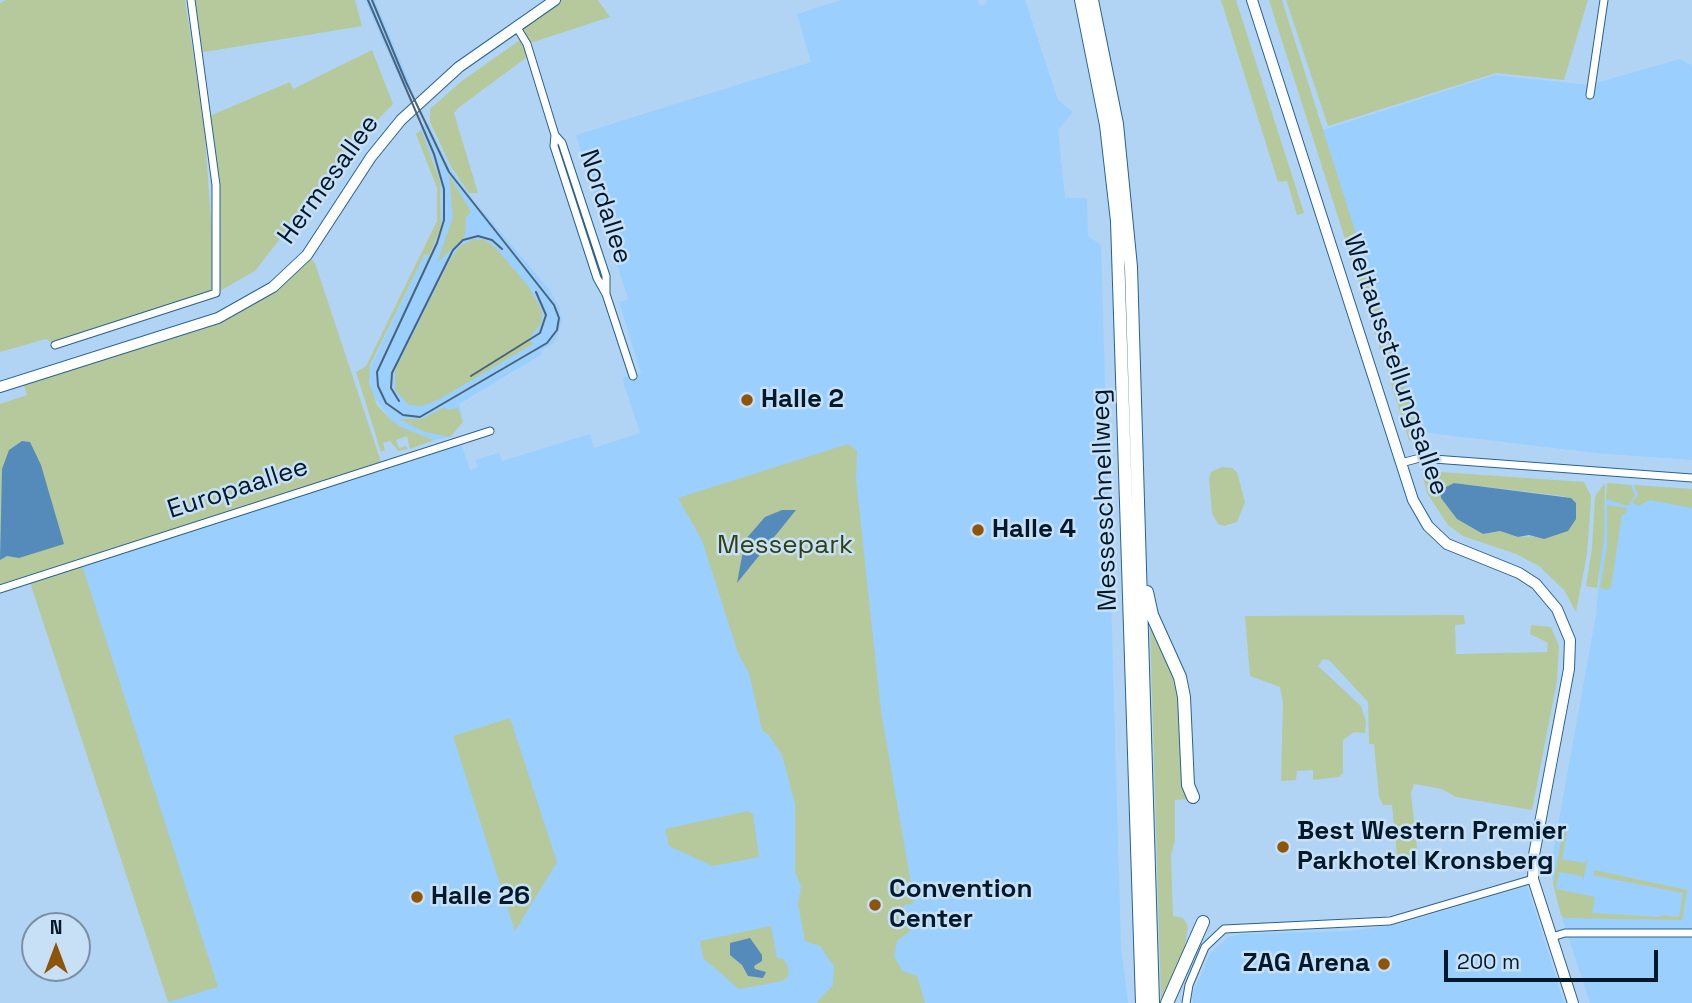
<!DOCTYPE html>
<style>
body{margin:0}
#map{position:relative;width:1692px;height:1003px;overflow:hidden;background:#b1d4f4;font-family:"Space Grotesk",sans-serif}
canvas{display:block}
.north{position:absolute;left:21px;top:912px;width:70px;height:70px;box-sizing:border-box;background:#c8e0f5;border:2px solid #7990a4;border-radius:50%;rotate:0deg;font-size:19px;font-weight:700;line-height:28px;text-align:center;color:#02182b}
.north::after{content:'';display:block;margin:auto;width:24px;height:32px;background:#8c5509;clip-path:polygon(50% 0,100% 100%,50% 72%,0 100%)}
.scale{position:absolute;left:1444px;top:950px;width:214px;height:32px;box-sizing:border-box;border:4px solid #02182b;border-top:0;padding-left:9px;font-size:21px;line-height:24px;white-space:nowrap;color:#02182b;-webkit-text-stroke:5px #c8e0f5;paint-order:stroke}
</style>
<div id="map">
<canvas width="1692" height="1003"></canvas>
<div class="north">N</div>
<div class="scale">200 m</div>
</div>
<script>
const ctx = document.querySelector('canvas').getContext('2d');
ctx.lineJoin = 'round';
function fillPath(path, color) { ctx.fillStyle = color; ctx.fill(path, 'evenodd'); }
const toPath = rows => new Path2D(rows.map(r => 'M' + r).join(''));
function stroke(path, color, width, dash) { ctx.strokeStyle = color; ctx.lineWidth = width; ctx.lineCap = dash ? 'butt' : 'round'; ctx.setLineDash(dash || []); ctx.stroke(path); }
function label(font, color, halo, rows, align = 'center') {
  ctx.font = font + ' "Space Grotesk",sans-serif'; ctx.lineWidth = 5; ctx.setLineDash([]); ctx.textBaseline = 'middle'; ctx.strokeStyle = halo; ctx.fillStyle = color; for (const [text, x, y, turn = 0] of rows) {
    ctx.save(); ctx.translate(x, y); ctx.rotate((+turn || 0) * Math.PI / 180); ctx.textAlign = isNaN(turn) ? turn : align; if (halo) ctx.strokeText(text, 0, 0); ctx.fillText(text, 0, 0); ctx.restore();
  }
}
const built = toPath([
 [365,0,375,0,411,86,404,89],
 [841,0,978,0,980,6,986,4,987,0,1025,0,1058,100,1073,112,1058,130,1065,198,1087,198,1088,236,1101,245,1121,947,1128,1003,169,1003,29,579,460,440,470,470,478,467,475,460,499,453,502,461,590,434,594,448,640,433,623,381,624,377,641,373,619,302,628,299,576,135,811,62,797,14],
 [1680,59,1692,66,1692,460,1595,453,1413,431,1317,132,1495,75,1589,85],
 [428,123,450,168,471,197,549,289,559,307,562,320,557,338,552,344,540,351,542,354,459,404,463,422,450,437,434,440,401,427,390,419,372,394,368,372,425,254,430,256,441,227,442,195,435,165,420,130],
 [1607,483,1692,489,1692,1003,1590,1003,1562,918,1550,869,1596,615],
 [1527,886,1564,1003,1193,1003,1192,995,1210,954,1228,937,1241,934,1348,931,1396,925]
]);
const green = toPath([
 [6,0,185,0,204,125,214,260,216,185,207,117,290,82,293,89,372,50,393,104,352,146,255,271,216,293,55,345,46,339,0,352,0,3],
 [191,0,355,0,362,26,198,53],
 [555,0,598,0,610,17,527,44,530,55,458,108,454,113,478,193,469,193,451,167,430,122,430,109,463,80,523,38,516,26],
 [1221,0,1236,0,1304,213,1297,215,1287,181,1278,182],
 [1269,0,1282,0,1422,443,1409,440],
 [1286,0,1588,0,1564,80,1496,73,1328,126],
 [421,130,440,181,441,227,429,256,425,254,370,365,369,382,377,405,390,419,401,427,434,440,410,449,407,436,396,440,399,448,406,446,408,449,398,451,390,441,383,443,385,450,381,452,356,372,366,366,437,221,437,188,416,134],
 [449,175,471,212,466,217,465,236,437,263,453,217],
 [474,239,485,240,495,247,529,287,542,311,541,324,529,338,533,344,438,400,422,406,409,405,395,390,395,371,450,260,460,246],
 [307,255,315,263,382,465,81,562,218,987,168,1002,29,579,0,589,0,404,27,395,22,380,245,305],
 [445,407,447,410,458,408,463,422,450,437,425,432,399,419,422,419],
 [848,444,857,451,856,479,881,711,914,901,910,905,906,904,903,907,908,913,910,931,897,941,894,957,903,971,917,976,925,1003,816,1003,833,985,834,966,820,946,805,941,798,904,801,886,795,872,795,804,782,755,769,735,762,730,749,673,738,653,702,540,678,498],
 [1222,467,1232,468,1237,472,1245,502,1237,522,1224,526,1218,524,1212,513,1209,478,1211,472],
 [1426,471,1584,482,1591,496,1590,515,1587,554,1576,612,1564,590,1539,566,1516,554,1463,536,1448,525,1427,493,1422,474],
 [1454,483,1562,496,1571,498,1576,503,1553,536,1518,537,1500,531,1483,534,1457,519,1441,498],
 [1605,483,1604,539,1597,588,1586,586,1592,548,1595,496],
 [1607,483,1631,485,1635,495,1628,506,1606,499],
 [1634,485,1692,489,1692,508,1650,500,1638,506,1632,502,1638,495],
 [1607,505,1627,508,1626,514,1622,514,1611,587,1607,590,1600,588,1607,547],
 [1464,615,1465,624,1455,625,1456,654,1547,652,1548,643,1530,634,1531,625,1551,627,1559,646,1557,681,1532,810,1456,797,1442,789,1414,784,1411,793,1419,865,1398,865,1392,805,1383,805,1379,797,1374,744,1369,744,1368,702,1330,661,1323,659,1318,666,1361,706,1366,722,1365,733,1354,732,1343,740,1343,773,1339,777,1313,780,1313,770,1297,771,1296,780,1281,781,1283,704,1280,687,1250,676,1245,616],
 [1150,623,1176,676,1189,799,1175,800,1175,841,1171,855,1173,916,1183,918,1188,926,1184,951,1161,1001],
 [510,718,557,862,515,931,453,736],
 [748,811,753,814,759,857,713,866,669,846,665,829],
 [1563,831,1567,832,1562,859,1585,863,1588,857,1583,881,1582,876,1559,872,1556,889,1595,897,1592,913,1660,917,1661,915,1679,917,1683,893,1593,875,1594,870,1687,890,1682,920,1565,918,1561,915,1553,884],
 [771,926,777,958,784,959,789,971,788,977,782,981,739,989,703,958,700,941]
]);
const water = toPath([
 [22,441,30,442,41,465,64,544,19,558,7,556,0,560,2,469,9,450],
 [1454,483,1571,498,1576,503,1576,519,1568,531,1544,539,1529,535,1518,537,1500,531,1483,534,1457,519,1441,498,1440,490],
 [782,510,796,510,737,583,745,540,765,517],
 [750,938,762,955,762,961,754,966,755,969,766,972,763,978,748,976,742,965,730,955,730,943]
]);
const minor = toPath([
 [516,26,527,44,555,135,562,143,606,276,606,294],
 [1590,95,1604,0],
 [555,135,554,146,597,278,606,294,633,376],
 [55,345,216,293,216,185,191,0],
 [1401,463,1420,458,1692,478],
 [0,589,490,431],
 [1552,937,1565,933,1692,933],
 [1186,1003,1189,985,1205,947,1224,929,1390,921,1533,879]
]);
const secondary = toPath([
 [1252,0,1413,500,1428,526,1447,544,1519,573,1536,584,1557,609,1570,640,1569,669,1534,855,1533,879,1573,1003],
 [0,387,218,318,273,287,307,255,371,157,401,120,459,67,555,0]
]);
const trunk = toPath([
 [1081,0,1106,125,1117,221,1142,1003],
 [1092,0,1117,124,1131,267,1153,1003],
 [1147,592,1152,615,1180,677,1184,697,1188,785,1193,797],
 [1167,1003,1203,922]
]);
const tram = toPath([
 [368,0,434,154,444,189,444,220,437,243,377,372,378,386,386,403,403,415,420,417,547,343,557,330,559,318,554,305,449,172,406,82,372,0],
 [471,376,540,333,546,315,536,292],
 [399,401,391,388,392,373,453,250,463,240,478,236,492,240,502,249]
]);
const markers = [
 [747,400,7,"#8c5509"],
 [978,530,7,"#8c5509"],
 [1283,847,7,"#8c5509"],
 [417,897,7,"#8c5509"],
 [875,905,7,"#8c5509"],
 [1384,964,7,"#8c5509"]
];
const streetNames = [
 ["Hermesallee",329,180,-54],
 ["Nordallee",605,207,72],
 ["Weltausstellungsallee",1395,365,71],
 ["Europaallee",238,489,-18],
 ["Messeschnellweg",1105,500,-92]
];
const poiNames = [
 ["Halle 2",761,400],
 ["Halle 4",992,530],
 ["Best Western Premier",1297,832],
 ["Parkhotel Kronsberg",1297,862],
 ["Convention",889,890],
 ["Center",889,920],
 ["Halle 26",431,897],
 ["ZAG Arena",1370,964,"right"]
];
const parkNames = [
 ["Messepark",785,546]
];
fillPath(built, '#9bcffd');
fillPath(green, '#b6c99c');
fillPath(water, '#548bbb');
stroke(minor, '#286290', 9);
stroke(secondary, '#286290', 12);
stroke(trunk, '#286290', 14);
stroke(minor, '#fff', 7);
stroke(secondary, '#fff', 10);
stroke(trunk, '#fff', 12);
stroke(tram, '#49647c', 2);
for (const [x, y, r, color] of markers) { const dot = new Path2D(); dot.arc(x, y, r, 0, 2 * Math.PI); ctx.fillStyle = color; ctx.fill(dot); stroke(dot, '#c8e0f5', 2.5); }
label('26px', '#02182b', '#c8e0f5', streetNames);
label('bold 26px', '#02182b', '#c8e0f5', poiNames, 'left');
label('26px', '#304010', '#c8e0f5', parkNames);
</script>
